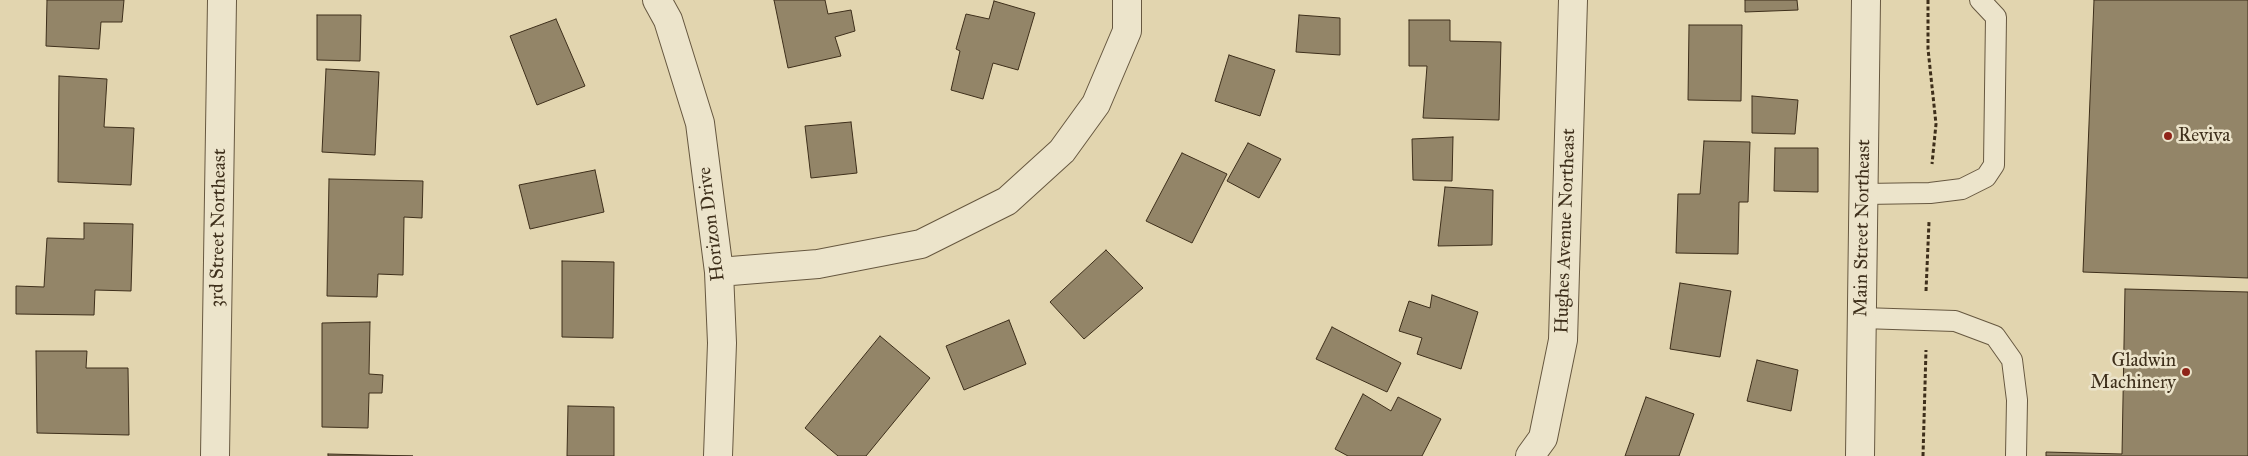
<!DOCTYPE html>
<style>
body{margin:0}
canvas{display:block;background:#e2d5af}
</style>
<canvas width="2248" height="456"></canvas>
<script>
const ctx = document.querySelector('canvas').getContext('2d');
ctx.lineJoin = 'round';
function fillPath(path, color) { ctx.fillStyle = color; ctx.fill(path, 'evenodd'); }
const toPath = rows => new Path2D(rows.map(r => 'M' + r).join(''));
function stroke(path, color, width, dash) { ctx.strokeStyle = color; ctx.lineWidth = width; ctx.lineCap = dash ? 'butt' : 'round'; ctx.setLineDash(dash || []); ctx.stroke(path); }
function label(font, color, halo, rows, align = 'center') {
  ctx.font = font + ' "IM FELL Great Primer",serif'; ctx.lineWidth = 5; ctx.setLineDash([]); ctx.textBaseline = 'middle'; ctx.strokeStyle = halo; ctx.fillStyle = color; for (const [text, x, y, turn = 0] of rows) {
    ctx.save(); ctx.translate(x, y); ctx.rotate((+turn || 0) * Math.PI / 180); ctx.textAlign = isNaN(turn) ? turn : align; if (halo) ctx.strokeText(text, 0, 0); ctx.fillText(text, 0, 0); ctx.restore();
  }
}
const building = toPath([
 [47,0,124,0,122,22,101,22,99,49,46,46,47,0],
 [774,0,825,0,828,14,851,10,855,31,835,37,841,56,788,68,774,0],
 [1745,0,1797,0,1798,10,1745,12,1745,0],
 [2094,0,2248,0,2248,278,2083,272,2094,0],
 [994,1,1035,13,1018,70,993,63,983,99,951,90,960,51,956,49,966,14,989,19,994,1],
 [317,15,361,15,360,61,317,60,317,15],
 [1299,15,1340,18,1340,55,1296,52,1299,15],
 [556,19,585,86,537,105,510,36,556,19],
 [1409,20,1450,20,1450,41,1501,42,1499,120,1423,118,1427,66,1409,66,1409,20],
 [1689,25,1742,25,1741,101,1688,100,1689,25],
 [1229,55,1275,70,1260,116,1215,101,1229,55],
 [326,69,379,72,375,155,322,152,326,69],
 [59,76,107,79,104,127,134,128,131,185,58,182,59,76],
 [1752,96,1798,100,1795,134,1752,133,1752,96],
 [851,122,857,173,811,178,805,126,851,122],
 [1453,137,1452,181,1413,180,1412,139,1453,137],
 [1704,141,1750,142,1748,202,1739,202,1738,254,1676,253,1678,194,1700,194,1704,141],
 [1248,143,1281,159,1259,198,1227,181,1248,143],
 [1775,148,1818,148,1818,192,1774,191,1775,148],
 [1182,153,1227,174,1192,243,1146,221,1182,153],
 [595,170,604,212,530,229,519,185,595,170],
 [329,179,423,181,422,218,404,217,403,275,378,274,377,297,327,296,329,179],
 [1445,187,1493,190,1492,245,1438,246,1445,187],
 [84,223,133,224,131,291,95,290,94,315,16,314,16,286,44,287,47,238,84,239,84,223],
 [1106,250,1143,288,1084,339,1050,302,1106,250],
 [562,261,614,262,613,338,562,337,562,261],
 [1680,283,1731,291,1720,357,1670,349,1680,283],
 [2125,289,2248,292,2248,456,2046,456,2046,452,2122,454,2125,289],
 [1432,295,1478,312,1461,369,1417,354,1422,338,1399,331,1409,301,1430,308,1432,295],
 [1009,320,1026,364,964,390,946,346,1009,320],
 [370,322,369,374,383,375,382,393,369,393,368,428,322,427,322,323,370,322],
 [1332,327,1401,363,1387,392,1316,359,1332,327],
 [880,336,930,378,866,456,838,456,805,428,880,336],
 [36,351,87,351,86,368,128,368,129,435,37,433,36,351],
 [1757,360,1798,370,1791,411,1747,401,1757,360],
 [1363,394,1391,411,1398,397,1441,419,1422,456,1348,456,1335,449,1363,394],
 [1646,397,1694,414,1679,456,1625,456,1646,397],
 [568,406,614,407,614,456,567,456,568,406],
 [328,454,413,456,328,456,328,454]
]);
const path = toPath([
 [1928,0,1928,49,1936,124,1932,164],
 [1926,291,1929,222],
 [1923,456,1926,350]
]);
const service = toPath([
 [1864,194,1930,193,1962,189,1986,177,1994,165,1996,17,1980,0],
 [1862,318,1955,321,1995,336,2012,360,2017,400,2016,456]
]);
const minor = toPath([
 [657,0,668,20,700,123,719,272,722,343,718,456],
 [719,272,818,264,921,244,1007,201,1062,151,1096,104,1127,31,1127,0],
 [215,456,222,0],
 [1530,456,1543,438,1563,340,1573,0]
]);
const tertiary = toPath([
 [1860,456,1866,0]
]);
const markers = [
 [2168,136,5,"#8f2418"],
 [2186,372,5,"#8f2418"]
];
const poiNames = [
 ["Reviva",2178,136],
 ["Gladwin",2176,361,"right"],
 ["Machinery",2176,383,"right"]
];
const streetNames = [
 ["Horizon Drive",712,224,-97],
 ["3rd Street Northeast",219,228,-89],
 ["Main Street Northeast",1863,228,-89],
 ["Hughes Avenue Northeast",1566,231,-88]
];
fillPath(building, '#938568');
stroke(building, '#3e2f1b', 1);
stroke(service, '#675840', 22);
stroke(minor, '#675840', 30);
stroke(tertiary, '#675840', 30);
stroke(path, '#3e2f1b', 3, [4, 2.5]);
stroke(service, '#ece4cb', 20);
stroke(minor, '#ece4cb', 28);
stroke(tertiary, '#ece4cb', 28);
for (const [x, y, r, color] of markers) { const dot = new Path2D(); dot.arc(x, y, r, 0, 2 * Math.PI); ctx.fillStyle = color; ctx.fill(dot); stroke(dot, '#ece4cb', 2); }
label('19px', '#3e2f1b', '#ece4cb', poiNames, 'left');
label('19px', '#3e2f1b', '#ece4cb', streetNames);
</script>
